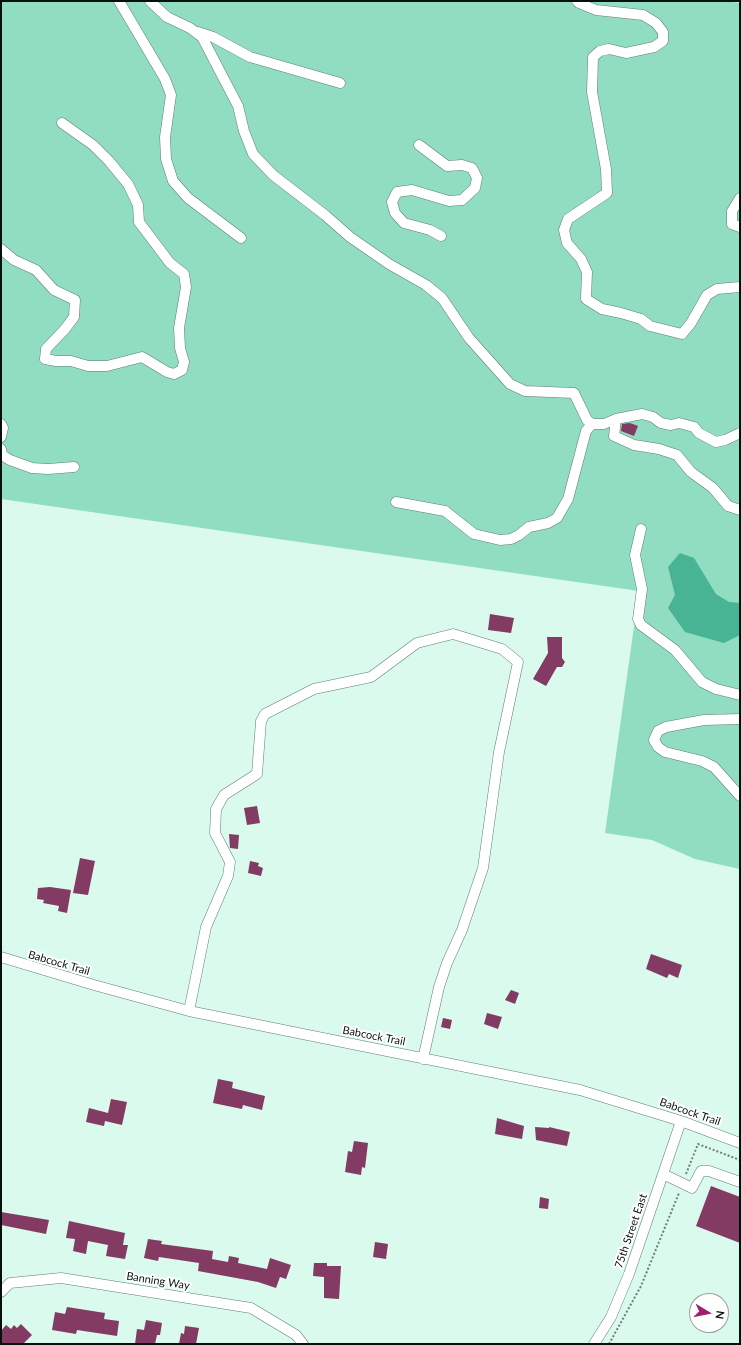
<!DOCTYPE html>
<style>
body{margin:0}
#map{position:relative;width:741px;height:1345px;overflow:hidden;background:#d9faed;font-family:Lato,sans-serif}
canvas{display:block}
.frame{position:absolute;inset:0;border:2px solid #06110d;pointer-events:none}
.north{position:absolute;left:689px;top:1293px;width:40px;height:40px;box-sizing:border-box;background:#fff;border:1px solid #9ba09e;border-radius:50%;rotate:100deg;font-size:11px;font-weight:700;line-height:16px;text-align:center;color:#06110d}
.north::after{content:'';display:block;margin:auto;width:14px;height:18px;background:#a01e70;clip-path:polygon(50% 0,100% 100%,50% 72%,0 100%)}
</style>
<div id="map">
<canvas width="741" height="1345"></canvas>
<div class="frame"></div>
<div class="north">N</div>
</div>
<script>
const ctx = document.querySelector('canvas').getContext('2d');
ctx.lineJoin = 'round';
function fillPath(path, color) { ctx.fillStyle = color; ctx.fill(path, 'evenodd'); }
const toPath = rows => new Path2D(rows.map(r => 'M' + r).join(''));
function stroke(path, color, width, dash) { ctx.strokeStyle = color; ctx.lineWidth = width; ctx.lineCap = dash ? 'butt' : 'round'; ctx.setLineDash(dash || []); ctx.stroke(path); }
function label(font, color, halo, rows, align = 'center') {
  ctx.font = font + ' Lato,sans-serif'; ctx.lineWidth = 4; ctx.setLineDash([]); ctx.textBaseline = 'middle'; ctx.strokeStyle = halo; ctx.fillStyle = color; for (const [text, x, y, turn = 0] of rows) {
    ctx.save(); ctx.translate(x, y); ctx.rotate((+turn || 0) * Math.PI / 180); ctx.textAlign = isNaN(turn) ? turn : align; if (halo) ctx.strokeText(text, 0, 0); ctx.fillText(text, 0, 0); ctx.restore();
  }
}
const green = toPath([
 [1,1,725,1,740,3,740,869,695,859,652,840,605,833,639,591,1,499]
]);
const water = toPath([
 [680,553,694,558,716,594,729,602,740,603,740,635,724,643,685,632,668,608,675,595,668,567]
]);
const building = toPath([
 [630,423,638,426,634,436,621,431,622,424],
 [490,614,514,618,511,633,488,630],
 [547,637,562,637,562,658,565,662,562,667,557,667,546,686,533,679,548,653],
 [257,806,260,823,247,825,244,808],
 [229,834,239,835,238,849,230,848],
 [80,858,95,861,88,895,73,893],
 [250,861,259,863,258,866,263,868,261,876,248,873],
 [50,887,71,890,67,913,58,911,59,906,43,903,44,900,37,899,38,888],
 [651,954,682,965,678,978,669,974,667,978,646,969],
 [511,990,519,993,515,1004,505,1000],
 [487,1013,502,1017,498,1029,484,1024],
 [443,1018,452,1020,450,1029,441,1027],
 [218,1079,233,1082,232,1088,265,1096,262,1110,243,1105,242,1109,213,1103],
 [111,1099,127,1102,122,1125,105,1121,104,1126,86,1122,89,1108,108,1113],
 [497,1118,524,1126,522,1139,495,1134],
 [535,1127,549,1128,549,1127,570,1132,567,1146,536,1140],
 [354,1141,368,1143,365,1168,362,1167,361,1175,345,1172,348,1151,352,1152],
 [711,1186,740,1197,740,1243,696,1226],
 [540,1197,549,1199,548,1209,539,1208],
 [1,1212,49,1220,46,1234,1,1225],
 [69,1221,125,1233,123,1245,128,1245,125,1259,106,1256,108,1245,88,1241,86,1254,73,1251,75,1239,66,1238],
 [148,1239,162,1241,161,1244,213,1251,212,1259,228,1262,229,1256,239,1258,238,1263,267,1269,270,1258,291,1265,286,1279,280,1277,276,1288,258,1282,198,1271,199,1263,159,1257,158,1261,144,1258],
 [375,1242,388,1244,386,1259,373,1257],
 [314,1263,327,1263,327,1266,341,1266,339,1299,324,1298,324,1277,313,1276],
 [67,1307,105,1313,104,1319,119,1321,117,1336,77,1330,76,1334,52,1330,55,1312,65,1314],
 [146,1320,162,1323,160,1335,157,1335,155,1344,135,1344,137,1329,144,1330],
 [21,1324,32,1335,23,1344,1,1344,1,1331,6,1325,11,1329,14,1325,17,1328],
 [185,1326,199,1328,196,1344,179,1344,181,1333,184,1334]
]);
const path = toPath([
 [686,1174,698,1144,740,1160],
 [609,1344,641,1286,679,1193]
]);
const minor = toPath([
 [119,1,165,79,171,95,165,137,166,159,173,181,188,198,241,238],
 [150,1,167,17,190,28,202,37,238,106,244,131,253,154,273,175,325,215,350,237,389,264,426,285,442,298,469,338,510,384,525,391,574,393,587,420,592,424],
 [577,1,579,3,596,10,643,15,656,23,663,32,663,41,654,47,626,53,609,49,600,51,593,57,592,92,606,169,607,193,568,219,564,230,567,243,581,259,587,272,586,299,602,309,621,313,641,319,650,326,682,334,691,323,707,295,717,289,740,287],
 [198,32,213,37,250,57,340,83],
 [419,145,447,166,462,165,472,168,477,178,475,188,462,200,449,201,412,190,397,192,392,202,395,213,404,223,430,230,441,236],
 [740,198,732,211,732,224,740,227],
 [1,249,14,260,36,270,54,290,75,300,74,317,65,329,46,349,45,359,56,361,71,361,88,366,107,366,142,357,167,372,174,374,182,370,184,362,180,348,179,328,186,287,184,274,170,263,139,222,138,205,128,184,109,161,93,145,62,123],
 [1,424,3,428,1,437],
 [740,433,725,440,716,442,699,433,694,427,679,423,671,425,661,423,653,417,642,414,616,419,614,436,634,445,659,449,677,455,691,472,713,488,728,506,740,510],
 [1,449,2,455,10,460,32,468,48,469,74,467],
 [396,502,445,511,474,534,500,540,511,539,519,535,529,527,548,523,557,518,568,499,586,431,592,424,604,424,616,419],
 [641,529,635,555,642,589,638,619,641,625,675,650,702,682,716,689,740,695],
 [740,719,704,720,666,727,658,731,654,740,658,747,665,752,702,761,714,767,740,796],
 [1,957,94,985,189,1011,580,1090,681,1121,740,1143],
 [189,1011,206,927,228,876,230,862,215,833,216,809,224,795,257,774,261,721,265,714,314,689,371,677,417,643,453,634,502,649,518,662,499,752,483,868,462,930,447,963,439,987,423,1059],
 [663,1174,692,1188,701,1171,709,1171,740,1182],
 [1,1292,10,1283,61,1278,251,1308,296,1335,303,1344],
 [594,1344,611,1317,629,1274,681,1121]
]);
const streetNames = [
 ["Babcock Trail",59,963,16],
 ["Babcock Trail",374,1036,11],
 ["Babcock Trail",690,1112,19],
 ["75th Street East",631,1231,-71],
 ["Banning Way",158,1281,9]
];
fillPath(green, '#90ddc1');
fillPath(water, '#48b493');
fillPath(building, '#833a63');
stroke(minor, '#607e72', 11);
stroke(path, '#6b8178', 2, [2, 2]);
stroke(minor, '#fff', 10);
label('11px', '#06110d', '#fff', streetNames);
</script>
